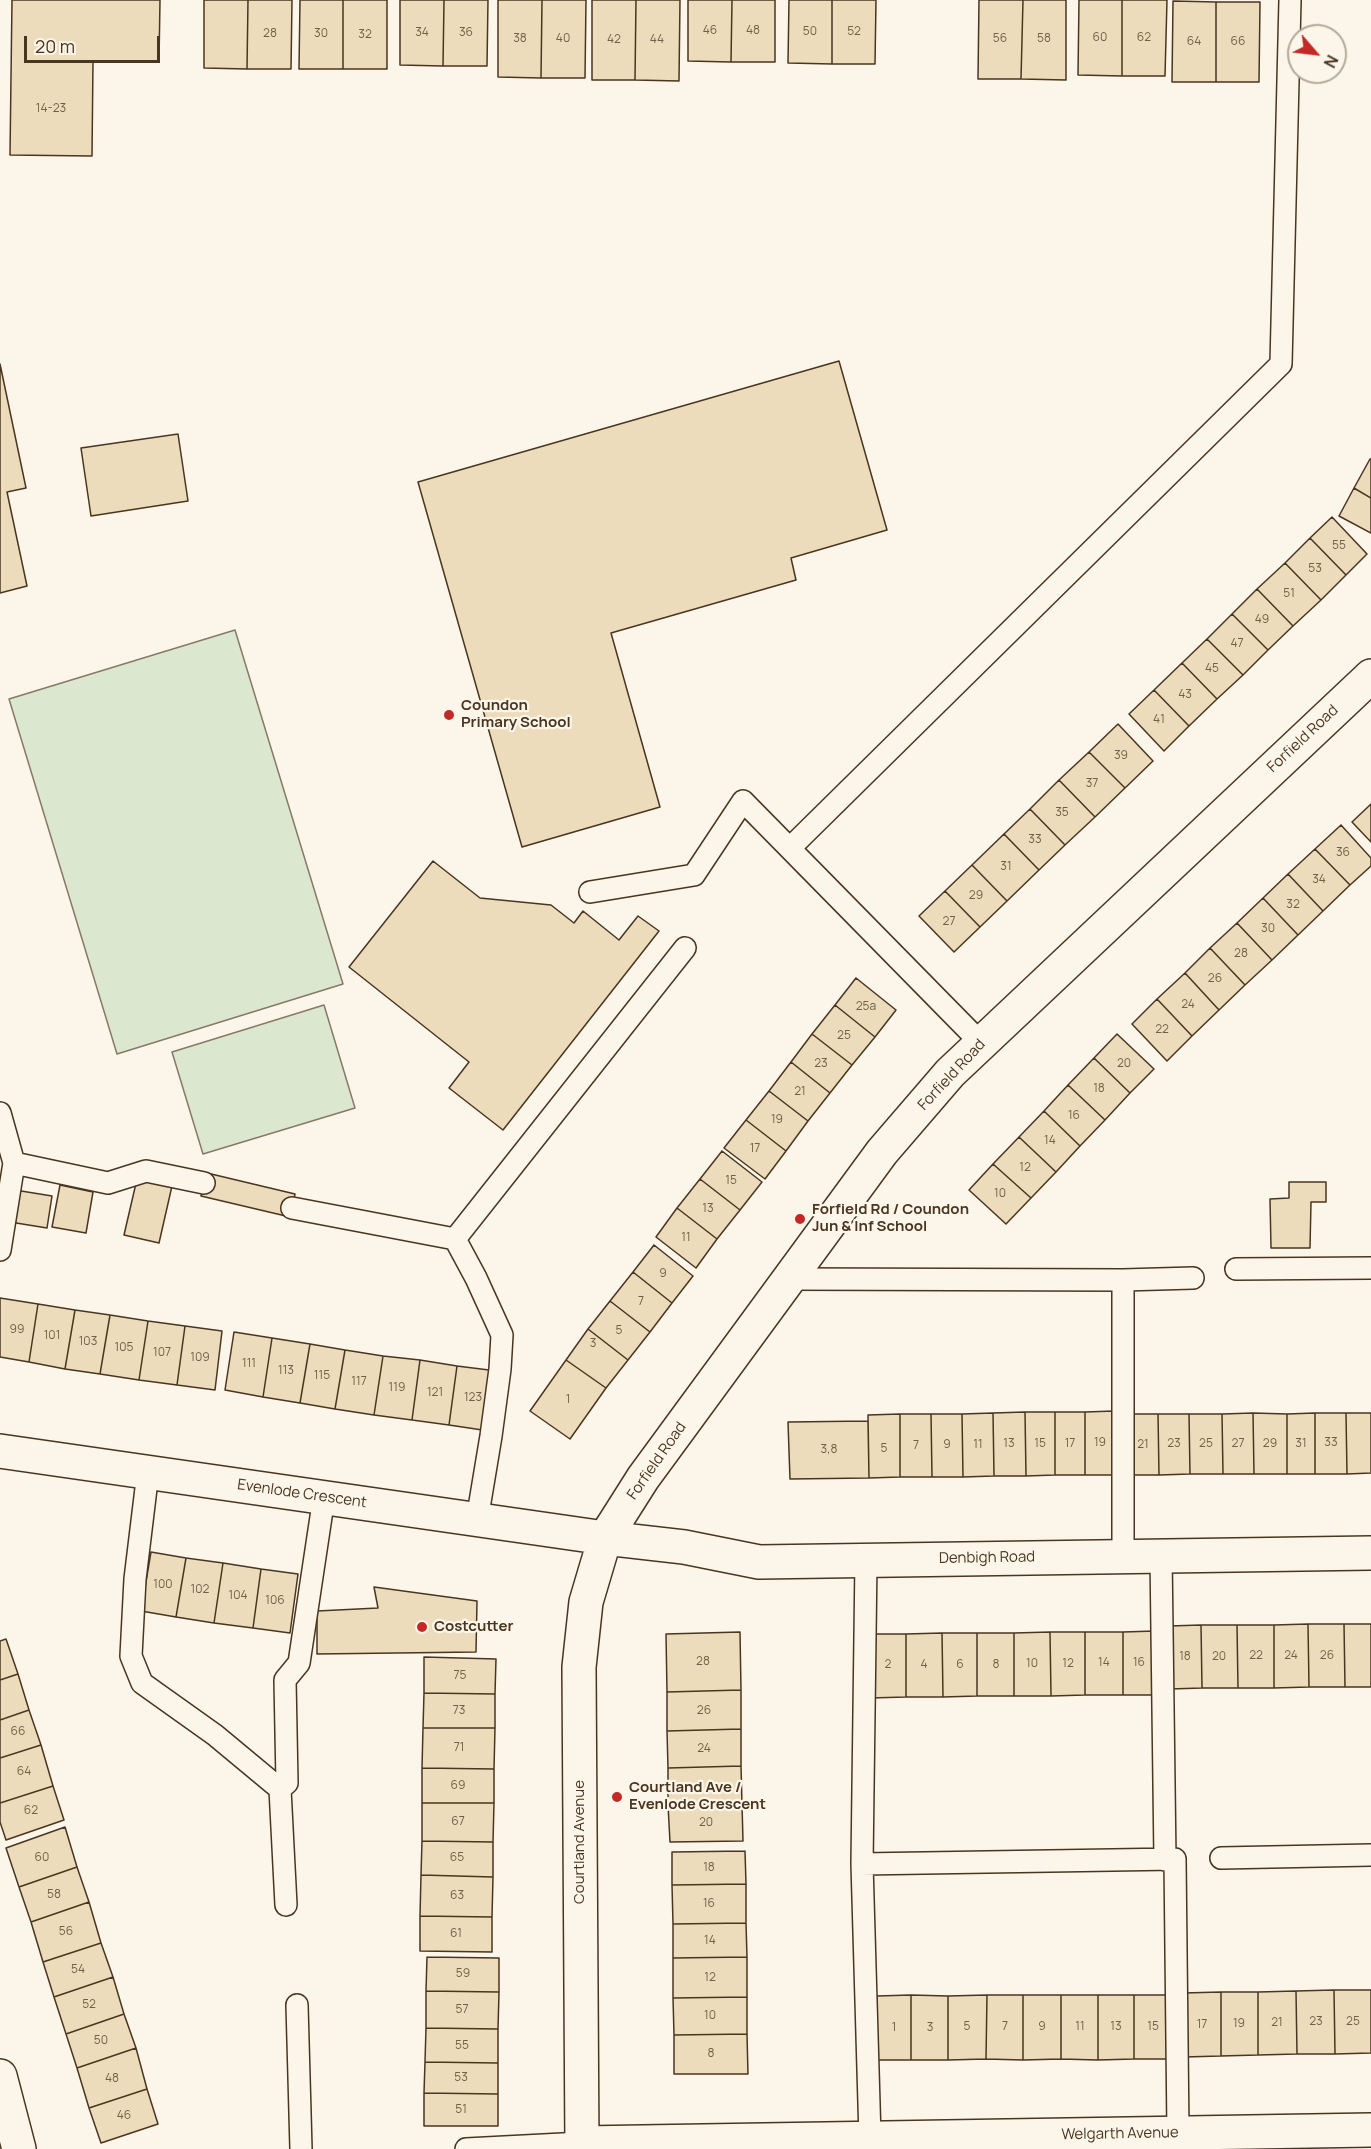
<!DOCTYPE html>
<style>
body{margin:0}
#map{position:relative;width:1371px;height:2149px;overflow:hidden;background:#fbf6e9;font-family:Manrope,sans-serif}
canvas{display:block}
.north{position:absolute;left:1287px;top:24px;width:60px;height:60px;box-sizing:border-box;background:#fbf6e9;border:2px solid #b4a999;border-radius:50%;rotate:118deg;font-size:16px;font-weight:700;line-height:24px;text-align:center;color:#4a3520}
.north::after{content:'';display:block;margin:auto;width:21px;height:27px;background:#c62828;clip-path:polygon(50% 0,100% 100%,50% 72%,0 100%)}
.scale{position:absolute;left:24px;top:36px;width:136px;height:27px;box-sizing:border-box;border:3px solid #4a3520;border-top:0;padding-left:8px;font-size:18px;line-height:21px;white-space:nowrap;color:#4a3520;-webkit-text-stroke:4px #fbf6e9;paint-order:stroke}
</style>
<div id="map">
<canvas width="1371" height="2149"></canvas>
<div class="north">N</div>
<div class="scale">20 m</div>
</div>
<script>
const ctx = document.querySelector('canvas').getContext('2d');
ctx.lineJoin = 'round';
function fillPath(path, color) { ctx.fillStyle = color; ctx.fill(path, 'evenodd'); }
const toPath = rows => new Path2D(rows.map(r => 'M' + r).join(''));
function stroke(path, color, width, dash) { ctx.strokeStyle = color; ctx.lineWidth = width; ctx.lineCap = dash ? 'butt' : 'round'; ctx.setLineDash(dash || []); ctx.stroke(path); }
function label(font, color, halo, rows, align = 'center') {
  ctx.font = font + ' Manrope,sans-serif'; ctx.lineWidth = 4.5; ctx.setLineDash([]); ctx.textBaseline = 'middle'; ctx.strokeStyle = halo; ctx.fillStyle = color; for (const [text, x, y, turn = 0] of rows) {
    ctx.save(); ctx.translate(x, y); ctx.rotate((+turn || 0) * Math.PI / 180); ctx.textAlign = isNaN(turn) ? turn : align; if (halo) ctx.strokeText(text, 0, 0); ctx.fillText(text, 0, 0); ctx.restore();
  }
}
const green = toPath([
 [235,630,343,984,117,1054,9,699,235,630],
 [324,1005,355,1108,203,1154,172,1052,324,1005]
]);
const building = toPath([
 [12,0,160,0,159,62,93,61,92,156,10,155,12,0],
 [204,0,248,0,247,69,204,68,204,0],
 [248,0,292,0,291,69,247,69,248,0],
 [300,0,343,0,343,69,299,69,300,0],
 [343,0,387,0,387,69,343,69,343,0],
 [400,0,444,0,443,66,400,65,400,0],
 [444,0,488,0,487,66,443,66,444,0],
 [498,0,542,0,541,78,498,77,498,0],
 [542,0,586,0,585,78,541,78,542,0],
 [592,0,636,0,635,80,592,80,592,0],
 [636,0,680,0,679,81,635,80,636,0],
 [688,0,732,0,731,62,688,61,688,0],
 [732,0,775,0,775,62,731,62,732,0],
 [789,0,832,0,832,64,788,63,789,0],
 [832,0,876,0,875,64,832,64,832,0],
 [979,0,1023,0,1021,79,978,79,979,0],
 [1023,0,1066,0,1066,80,1021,79,1023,0],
 [1079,0,1122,0,1122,76,1078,75,1079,0],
 [1122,0,1167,0,1165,76,1122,76,1122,0],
 [1173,1,1216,2,1216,82,1172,82,1173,1],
 [1216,2,1260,2,1259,82,1216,82,1216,2],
 [839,361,887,530,791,558,796,580,611,633,660,807,522,847,418,482,839,361],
 [0,364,26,488,7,492,27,586,0,593,0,364],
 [178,434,188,501,91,516,81,448,178,434],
 [1370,459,1371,459,1371,498,1354,488,1370,459],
 [1354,488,1371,498,1371,533,1339,516,1354,488],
 [1332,517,1367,554,1346,575,1310,538,1332,517],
 [1310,538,1346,575,1321,600,1285,563,1310,538],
 [1285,563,1321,600,1293,626,1257,589,1285,563],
 [1257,589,1293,626,1268,650,1232,614,1257,589],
 [1232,614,1268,650,1243,675,1207,639,1232,614],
 [1207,639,1243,675,1217,699,1182,663,1207,639],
 [1182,663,1217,699,1189,726,1154,690,1182,663],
 [1154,690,1189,726,1164,751,1129,714,1154,690],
 [1118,724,1153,761,1125,788,1089,752,1118,724],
 [1089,752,1125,788,1095,817,1059,780,1089,752],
 [1059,780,1095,817,1065,845,1030,809,1059,780],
 [1371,804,1371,842,1352,822,1371,804],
 [1030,809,1065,845,1039,870,1004,834,1030,809],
 [1341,825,1371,858,1371,866,1350,885,1315,849,1341,825],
 [1004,834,1039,870,1007,901,972,865,1004,834],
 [1315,849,1350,885,1323,911,1288,874,1315,849],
 [433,861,480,898,551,905,574,923,583,911,619,940,638,916,659,931,503,1130,449,1088,469,1062,349,967,433,861],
 [972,865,1007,901,980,927,945,891,972,865],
 [1288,874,1323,911,1298,935,1263,898,1288,874],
 [945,891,980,927,954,952,919,916,945,891],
 [1263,898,1298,935,1272,960,1237,923,1263,898],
 [1237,923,1272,960,1245,985,1210,948,1237,923],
 [1210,948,1245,985,1219,1010,1185,973,1210,948],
 [1185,973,1219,1010,1192,1036,1157,999,1185,973],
 [856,978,896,1010,875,1037,835,1005,856,978],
 [1157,999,1192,1036,1167,1061,1132,1024,1157,999],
 [835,1005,875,1037,852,1065,812,1034,835,1005],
 [812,1034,852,1065,830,1093,791,1062,812,1034],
 [1117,1034,1154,1069,1130,1093,1094,1058,1117,1034],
 [1094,1058,1130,1093,1105,1120,1068,1085,1094,1058],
 [791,1062,830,1093,808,1121,769,1091,791,1062],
 [1068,1085,1105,1120,1080,1146,1044,1111,1068,1085],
 [769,1091,808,1121,786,1151,746,1120,769,1091],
 [1044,1111,1080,1146,1056,1172,1019,1137,1044,1111],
 [746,1120,786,1151,765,1179,724,1148,746,1120],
 [1019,1137,1056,1172,1031,1198,993,1164,1019,1137],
 [722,1151,762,1182,740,1210,700,1179,722,1151],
 [993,1164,1031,1198,1006,1224,969,1190,993,1164],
 [207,1173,295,1194,290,1217,201,1196,207,1173],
 [137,1179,172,1186,159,1243,124,1235,137,1179],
 [700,1179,740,1210,717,1239,677,1208,700,1179],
 [1289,1182,1326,1182,1326,1202,1311,1202,1310,1248,1271,1248,1270,1199,1289,1198,1289,1182],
 [60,1185,93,1192,86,1233,52,1227,60,1185],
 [15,1190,52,1196,47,1228,10,1222,15,1190],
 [677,1208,717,1239,696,1268,656,1237,677,1208],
 [654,1245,693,1276,672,1303,633,1272,654,1245],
 [633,1272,672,1303,650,1332,610,1301,633,1272],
 [0,1298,38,1304,29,1362,0,1357,0,1298],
 [610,1301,650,1332,628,1360,588,1329,610,1301],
 [38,1304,75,1310,65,1369,29,1362,38,1304],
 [75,1310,110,1315,100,1374,65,1369,75,1310],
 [110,1315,148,1321,139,1380,100,1374,110,1315],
 [148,1321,185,1326,177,1385,139,1380,148,1321],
 [185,1326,222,1331,215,1390,177,1385,185,1326],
 [588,1329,628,1360,606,1388,566,1360,588,1329],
 [234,1332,272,1338,263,1397,225,1390,234,1332],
 [272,1338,310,1344,300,1403,263,1397,272,1338],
 [310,1344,345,1350,335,1409,300,1403,310,1344],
 [345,1350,383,1356,374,1415,335,1409,345,1350],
 [383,1356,420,1360,412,1420,374,1415,383,1356],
 [420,1360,457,1366,449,1425,412,1420,420,1360],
 [566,1360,606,1388,570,1439,530,1411,566,1360],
 [457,1366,497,1371,489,1431,449,1425,457,1366],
 [1114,1411,1115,1475,1085,1475,1085,1412,1114,1411],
 [1025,1412,1026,1476,994,1476,993,1413,1025,1412],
 [1025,1412,1055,1412,1055,1475,1026,1476,1025,1412],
 [1055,1412,1085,1412,1085,1475,1055,1475,1055,1412],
 [993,1413,994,1476,963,1477,962,1414,993,1413],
 [1253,1413,1254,1474,1223,1474,1222,1414,1253,1413],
 [1253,1413,1287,1414,1287,1474,1254,1474,1253,1413],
 [1315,1413,1315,1474,1287,1474,1287,1414,1315,1413],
 [1315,1413,1346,1413,1347,1474,1315,1474,1315,1413],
 [1346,1413,1371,1413,1371,1473,1347,1474,1346,1413],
 [900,1414,900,1477,869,1478,868,1415,900,1414],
 [900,1414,931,1414,932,1477,900,1477,900,1414],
 [931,1414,962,1414,963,1477,932,1477,931,1414],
 [1128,1414,1158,1414,1159,1475,1129,1475,1128,1414],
 [1158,1414,1189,1414,1190,1474,1159,1475,1158,1414],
 [1189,1414,1222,1414,1223,1474,1190,1474,1189,1414],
 [868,1421,869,1478,790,1479,788,1422,868,1421],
 [151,1552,186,1558,176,1617,141,1611,151,1552],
 [186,1558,223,1563,214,1623,176,1617,186,1558],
 [223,1563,261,1569,253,1628,214,1623,223,1563],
 [261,1569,298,1574,290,1633,253,1628,261,1569],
 [374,1587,477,1601,476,1652,317,1654,317,1611,378,1608,374,1587],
 [1308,1624,1344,1624,1345,1687,1309,1687,1308,1624],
 [1308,1624,1309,1687,1274,1688,1274,1625,1308,1624],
 [1344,1624,1371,1624,1371,1687,1345,1687,1344,1624],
 [1201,1625,1237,1625,1238,1688,1202,1688,1201,1625],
 [1201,1625,1202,1688,1170,1689,1169,1626,1201,1625],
 [1237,1625,1274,1625,1274,1688,1238,1688,1237,1625],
 [1155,1631,1155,1695,1123,1695,1123,1632,1155,1631],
 [740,1632,741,1690,667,1692,666,1634,740,1632],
 [1050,1632,1051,1696,1014,1696,1014,1633,1050,1632],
 [1050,1632,1085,1632,1085,1695,1051,1696,1050,1632],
 [1085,1632,1123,1632,1123,1695,1085,1695,1085,1632],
 [942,1633,977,1633,977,1696,943,1697,942,1633],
 [942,1633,943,1697,906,1697,906,1634,942,1633],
 [977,1633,1014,1633,1014,1696,977,1696,977,1633],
 [870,1634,906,1634,906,1697,870,1698,870,1634],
 [6,1639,18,1674,0,1680,0,1641,6,1639],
 [424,1657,496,1659,495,1694,424,1693,424,1657],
 [18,1674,29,1710,0,1720,0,1680,18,1674],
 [741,1690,741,1729,667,1731,667,1692,741,1690],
 [424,1693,495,1694,495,1728,423,1728,424,1693],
 [29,1710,41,1745,0,1758,0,1720,29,1710],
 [423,1728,495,1728,494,1769,422,1768,423,1728],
 [741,1729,741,1766,668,1768,667,1731,741,1729],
 [41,1745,53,1786,0,1803,0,1758,41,1745],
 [741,1766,742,1804,668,1805,668,1768,741,1766],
 [422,1768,494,1769,494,1803,422,1803,422,1768],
 [53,1786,64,1820,6,1840,0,1822,0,1803,53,1786],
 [422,1803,494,1803,493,1842,422,1841,422,1803],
 [742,1804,743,1841,670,1842,668,1805,742,1804],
 [65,1827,77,1867,19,1887,6,1848,65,1827],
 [422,1841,493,1842,493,1877,421,1875,422,1841],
 [745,1851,746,1884,672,1885,672,1852,745,1851],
 [77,1867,89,1902,31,1922,19,1887,77,1867],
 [421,1875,493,1877,492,1917,420,1916,421,1875],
 [746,1884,746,1923,673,1924,672,1885,746,1884],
 [89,1902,101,1943,43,1962,31,1922,89,1902],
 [420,1916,492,1917,492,1952,420,1951,420,1916],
 [746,1923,747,1957,673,1958,673,1924,746,1923],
 [101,1943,113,1977,54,1997,43,1962,101,1943],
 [427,1957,499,1958,499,1992,426,1991,427,1957],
 [747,1957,747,1997,673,1998,673,1958,747,1957],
 [113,1977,124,2014,66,2034,54,1997,113,1977],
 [1334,1990,1371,1990,1371,2053,1335,2054,1334,1990],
 [1334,1990,1335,2054,1297,2054,1296,1991,1334,1990],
 [426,1991,499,1992,498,2029,426,2028,426,1991],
 [1296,1991,1297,2054,1258,2055,1258,1992,1296,1991],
 [1221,1992,1221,2056,1184,2057,1183,1993,1221,1992],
 [1221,1992,1258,1992,1258,2055,1221,2056,1221,1992],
 [911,1995,911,2060,877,2060,877,1996,911,1995],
 [911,1995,948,1996,948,2060,911,2060,911,1995],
 [987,1995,1023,1995,1023,2060,986,2059,987,1995],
 [987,1995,986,2059,948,2060,948,1996,987,1995],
 [1023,1995,1061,1995,1061,2059,1023,2060,1023,1995],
 [1061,1995,1098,1995,1098,2060,1061,2059,1061,1995],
 [1098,1995,1134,1995,1134,2059,1098,2060,1098,1995],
 [1134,1995,1172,1995,1171,2059,1134,2059,1134,1995],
 [747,1997,747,2034,674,2035,673,1998,747,1997],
 [124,2014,136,2048,77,2068,66,2034,124,2014],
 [426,2028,498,2029,498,2063,425,2062,426,2028],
 [747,2034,748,2074,674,2074,674,2035,747,2034],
 [136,2048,147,2089,89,2108,77,2068,136,2048],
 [425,2062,498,2063,498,2094,424,2093,425,2062],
 [147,2089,158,2124,101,2143,89,2108,147,2089],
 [424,2093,498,2094,498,2126,424,2126,424,2093]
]);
const lane = toPath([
 [790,848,1281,364,1290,0],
 [590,892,694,875,743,801,981,1043],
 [0,1113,14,1163,108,1183,146,1171,204,1183],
 [292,1208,455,1239,685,948],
 [455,1239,476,1278,502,1335,500,1369,491,1436,477,1520],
 [0,1250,14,1163],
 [1236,1269,1371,1268],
 [789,1279,1123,1280],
 [148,1472,135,1579,131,1656,142,1683,215,1735,280,1789,286,1905],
 [1161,1555,1165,1860],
 [1123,1556,1123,1280,1193,1278],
 [866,1560,862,1864,1175,1859,1178,2133],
 [280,1789,287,1783,285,1680,299,1663,324,1497],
 [1221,1858,1371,1855],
 [862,1864,870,2138],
 [297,2005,301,2149],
 [466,2149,582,2143]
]);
const street = toPath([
 [0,1451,605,1538,684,1547,759,1562,1371,1553],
 [0,2076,19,2149],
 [582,2143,1371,2130],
 [582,2149,579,1667,586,1602,605,1538,643,1478,882,1152,950,1073,1371,676]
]);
const markers = [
 [449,715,6,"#c62828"],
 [800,1219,6,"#c62828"],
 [422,1627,6,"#c62828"],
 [617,1797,6,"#c62828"]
];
const numberNames = [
 ["46",710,31],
 ["48",753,31],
 ["50",810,32],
 ["52",854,32],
 ["34",422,33],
 ["36",466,33],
 ["28",270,34],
 ["30",321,34],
 ["32",365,35],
 ["60",1100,38],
 ["62",1144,38],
 ["38",520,39],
 ["40",563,39],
 ["56",1000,39],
 ["58",1044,39],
 ["42",614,40],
 ["44",657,40],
 ["64",1194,42],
 ["66",1238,42],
 ["14-23",51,109],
 ["55",1339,546],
 ["53",1315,569],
 ["51",1289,594],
 ["49",1262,620],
 ["47",1237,644],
 ["45",1212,669],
 ["43",1185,695],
 ["41",1159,720],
 ["39",1121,756],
 ["37",1092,784],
 ["35",1062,813],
 ["33",1035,840],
 ["36",1343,853],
 ["31",1006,867],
 ["34",1319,880],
 ["29",976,896],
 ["32",1293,905],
 ["27",949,922],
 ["30",1268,929],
 ["28",1241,954],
 ["26",1215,979],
 ["24",1188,1005],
 ["25a",866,1007],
 ["22",1162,1030],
 ["25",844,1036],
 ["23",821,1064],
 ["20",1124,1064],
 ["18",1099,1089],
 ["21",800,1092],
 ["16",1074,1116],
 ["19",777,1120],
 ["14",1050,1141],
 ["17",755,1149],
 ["12",1025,1168],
 ["15",731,1181],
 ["10",1000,1194],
 ["13",708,1209],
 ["11",686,1238],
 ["9",663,1274],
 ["7",641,1302],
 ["99",17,1330],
 ["5",619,1331],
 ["101",52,1336],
 ["103",88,1342],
 ["3",593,1344],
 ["105",124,1348],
 ["107",162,1353],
 ["109",200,1358],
 ["111",249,1364],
 ["113",286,1371],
 ["115",322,1376],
 ["117",359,1382],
 ["119",397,1388],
 ["121",435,1393],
 ["123",473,1398],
 ["1",568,1400],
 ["19",1100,1443],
 ["33",1331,1443],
 ["13",1009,1444],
 ["15",1040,1444],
 ["17",1070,1444],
 ["23",1174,1444],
 ["25",1206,1444],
 ["27",1238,1444],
 ["29",1270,1444],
 ["31",1301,1444],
 ["9",947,1445],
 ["11",978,1445],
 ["21",1143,1445],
 ["7",916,1446],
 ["5",884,1449],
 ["3,8",829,1450],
 ["100",163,1585],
 ["102",200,1590],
 ["104",238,1596],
 ["106",275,1601],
 ["22",1256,1656],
 ["24",1291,1656],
 ["26",1327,1656],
 ["18",1185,1657],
 ["20",1219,1657],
 ["28",703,1662],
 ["14",1104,1663],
 ["16",1139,1663],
 ["10",1032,1664],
 ["12",1068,1664],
 ["2",888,1665],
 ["4",924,1665],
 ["6",960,1665],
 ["8",996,1665],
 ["75",460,1676],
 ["73",459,1711],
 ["26",704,1711],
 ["66",18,1732],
 ["71",459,1748],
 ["24",704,1749],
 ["64",24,1772],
 ["69",458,1786],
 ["62",31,1811],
 ["67",458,1822],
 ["20",706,1823],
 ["60",42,1858],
 ["65",457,1858],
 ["18",709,1868],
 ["58",54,1895],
 ["63",457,1896],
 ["16",709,1904],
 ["56",66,1932],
 ["61",456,1934],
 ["14",710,1941],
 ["54",78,1970],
 ["59",463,1974],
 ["12",710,1978],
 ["52",89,2005],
 ["57",462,2010],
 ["10",710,2016],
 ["23",1316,2022],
 ["25",1353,2022],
 ["21",1277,2023],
 ["19",1239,2024],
 ["17",1202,2025],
 ["5",967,2027],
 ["7",1005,2027],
 ["9",1042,2027],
 ["11",1080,2027],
 ["13",1116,2027],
 ["15",1153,2027],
 ["1",894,2028],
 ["3",930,2028],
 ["50",101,2041],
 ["55",462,2046],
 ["8",711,2054],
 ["53",461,2078],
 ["48",112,2079],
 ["51",461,2110],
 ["46",124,2116]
];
const poiNames = [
 ["Coundon",461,706],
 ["Primary School",461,723],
 ["Forfield Rd / Coundon",812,1210],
 ["Jun & Inf School",812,1227],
 ["Costcutter",434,1627],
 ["Courtland Ave /",629,1788],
 ["Evenlode Crescent",629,1805]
];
const streetNames = [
 ["Forfield Road",1303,739,-43],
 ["Forfield Road",952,1075,-47],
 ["Forfield Road",657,1461,-55],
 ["Evenlode Crescent",302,1494,8],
 ["Denbigh Road",987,1558,-1],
 ["Courtland Avenue",580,1842,-90],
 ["Welgarth Avenue",1120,2134,-1]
];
fillPath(green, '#dce7d0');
stroke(green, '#887966', 1.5);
fillPath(building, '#ecdcbc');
stroke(building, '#4a3520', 1.5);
stroke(lane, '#4a3520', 24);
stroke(street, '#4a3520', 36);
stroke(lane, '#fbf6e9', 21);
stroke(street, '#fbf6e9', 33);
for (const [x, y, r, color] of markers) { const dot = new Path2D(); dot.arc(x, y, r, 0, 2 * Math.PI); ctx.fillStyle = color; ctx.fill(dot); stroke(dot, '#fbf6e9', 2); }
label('12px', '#725f47', null, numberNames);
label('bold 15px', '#4a3520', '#fbf6e9', poiNames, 'left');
label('15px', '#4a3520', '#fbf6e9', streetNames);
</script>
